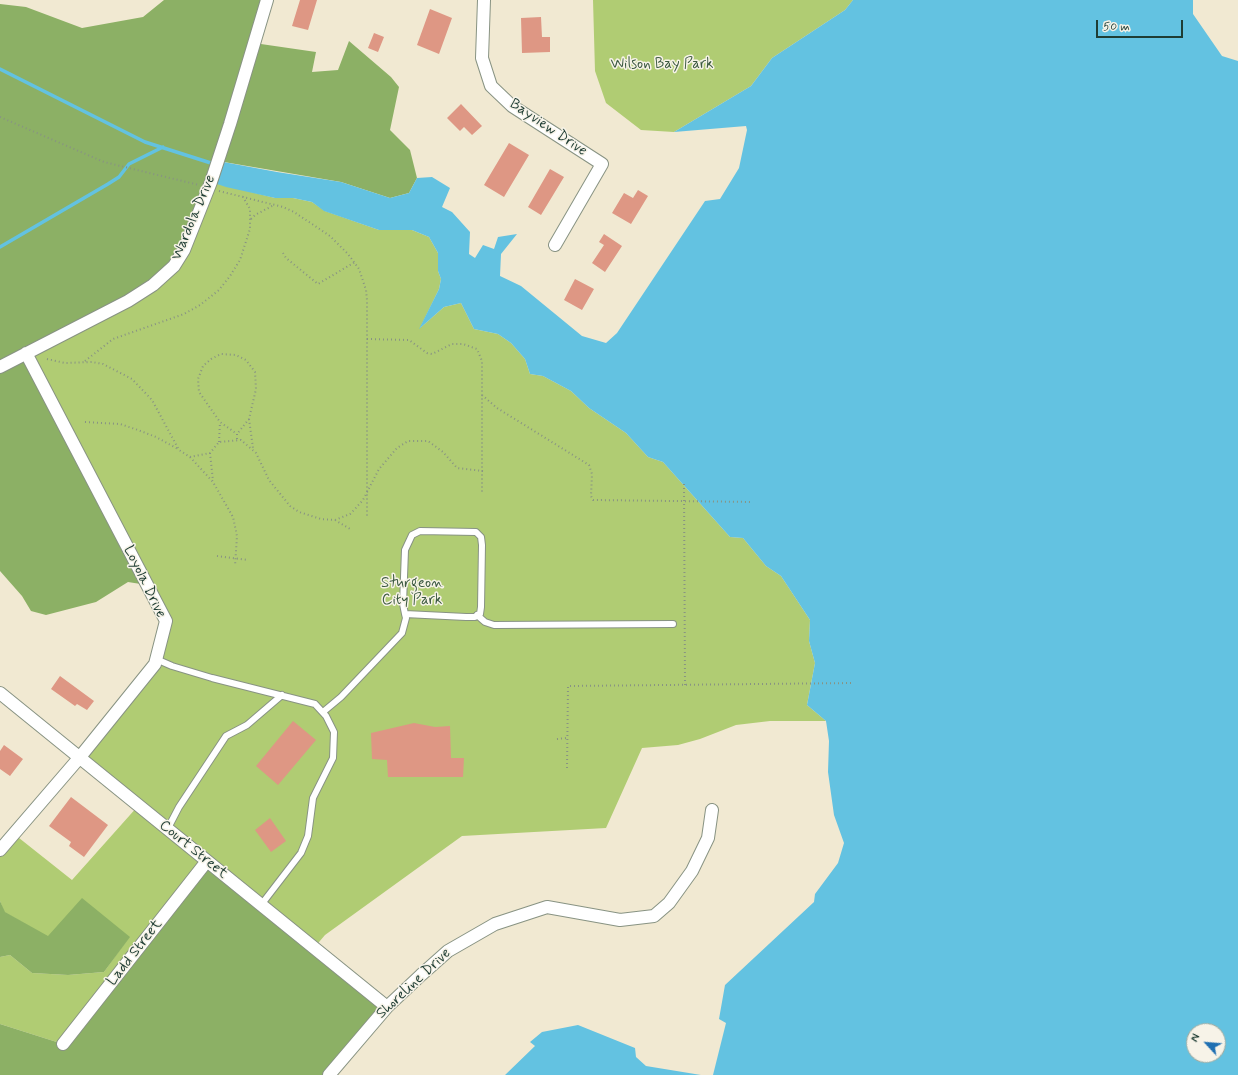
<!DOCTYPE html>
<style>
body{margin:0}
#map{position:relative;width:1238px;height:1075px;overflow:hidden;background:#f1e9d2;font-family:Mynerve,sans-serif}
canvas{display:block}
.north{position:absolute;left:1186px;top:1023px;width:40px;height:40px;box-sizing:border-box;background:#f7f3e8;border:1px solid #a1aaa0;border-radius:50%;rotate:296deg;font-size:11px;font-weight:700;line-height:16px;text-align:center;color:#1f3d34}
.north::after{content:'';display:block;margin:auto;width:14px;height:18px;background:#1f6fb2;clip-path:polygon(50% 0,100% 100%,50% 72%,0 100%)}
.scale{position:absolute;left:1096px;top:20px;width:87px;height:18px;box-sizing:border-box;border:2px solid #1f3d34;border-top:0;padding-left:5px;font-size:12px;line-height:14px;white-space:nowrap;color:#1f3d34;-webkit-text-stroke:3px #f7f3e8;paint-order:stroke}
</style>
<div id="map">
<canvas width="1238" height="1075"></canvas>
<div class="north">N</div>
<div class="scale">50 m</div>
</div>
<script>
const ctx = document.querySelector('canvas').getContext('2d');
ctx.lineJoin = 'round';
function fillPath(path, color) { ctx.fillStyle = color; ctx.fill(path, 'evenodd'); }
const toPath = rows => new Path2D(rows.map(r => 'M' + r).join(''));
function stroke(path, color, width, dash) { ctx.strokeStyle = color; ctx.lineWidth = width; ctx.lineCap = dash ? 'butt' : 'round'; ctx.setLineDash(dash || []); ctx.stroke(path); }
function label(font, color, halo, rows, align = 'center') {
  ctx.font = font + ' Mynerve,sans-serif'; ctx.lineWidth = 3; ctx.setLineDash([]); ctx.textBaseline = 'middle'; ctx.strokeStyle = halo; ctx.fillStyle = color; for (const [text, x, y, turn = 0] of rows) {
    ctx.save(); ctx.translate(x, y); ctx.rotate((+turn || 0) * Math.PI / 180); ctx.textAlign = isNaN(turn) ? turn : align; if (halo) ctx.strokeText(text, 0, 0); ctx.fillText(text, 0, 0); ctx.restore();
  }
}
const green = toPath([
 [593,0,853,0,845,10,772,58,751,86,674,132,641,130,606,103,595,71],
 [211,182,275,198,293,198,312,202,325,211,379,230,412,230,429,237,438,253,438,271,441,279,439,289,420,328,444,307,461,303,474,329,498,334,511,343,525,359,530,374,543,376,571,391,589,408,626,433,648,457,663,462,730,537,743,538,766,566,781,576,810,620,809,641,815,663,807,705,826,721,770,721,736,725,700,739,678,745,642,748,606,828,462,836,325,935,314,948,63,1044,0,1024,0,957,10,955,32,973,68,975,104,972,129,937,48,937,4,912,0,901,0,850,14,834,72,880,138,806,80,757,155,664,166,621,26,353]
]);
const forest = toPath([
 [164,0,267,0,254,43,316,52,312,72,338,70,349,41,391,77,399,87,390,130,410,150,417,178,409,193,390,198,341,182,218,161,184,250,153,285,26,353,147,585,128,582,96,602,46,615,31,611,22,596,0,571,0,4,26,7,82,28,143,17],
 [207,861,387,1007,329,1075,0,1075,0,1024,63,1044],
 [82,898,130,937,104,972,68,975,32,973,10,955,0,957,0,901,5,912,48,936]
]);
const water = toPath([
 [853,0,1193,0,1193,14,1222,56,1238,61,1238,1075,713,1075,726,1023,719,1019,725,985,814,902,815,894,838,863,844,843,834,815,828,772,829,741,826,721,807,705,815,663,809,641,810,620,781,576,766,566,743,538,730,537,663,462,648,457,626,433,589,408,571,391,543,376,530,374,525,359,511,343,498,334,474,329,461,303,444,307,419,329,439,289,441,279,438,271,438,253,429,237,412,230,379,230,324,211,312,202,293,198,275,198,226,187,211,182,218,161,277,172,341,182,390,198,409,193,417,178,432,177,450,188,442,207,452,212,470,232,469,254,475,258,483,245,494,249,498,237,517,234,501,254,500,276,521,286,582,336,606,343,617,333,705,201,720,199,739,168,747,130,746,126,674,132,751,86,772,58,845,10],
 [1194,1031,1218,1031,1218,1055,1194,1055],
 [578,1025,635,1048,636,1057,646,1066,701,1075,505,1075,535,1046,530,1042,542,1032]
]);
const stream = toPath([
 [0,69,145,142,214,164],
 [0,247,108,184,119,177,129,164,163,147]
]);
const building = toPath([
 [300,0,317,0,308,30,292,26],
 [430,9,452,18,439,54,417,45],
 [541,17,542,37,550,37,550,52,522,53,521,18],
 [374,33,384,37,378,52,368,48],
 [461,104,482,126,472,135,464,127,460,131,447,118],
 [509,143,529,155,504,197,484,185],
 [550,169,564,177,541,215,528,207],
 [638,190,648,196,631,224,612,213,624,193,633,198],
 [604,234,622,246,605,272,592,263,604,245,599,242],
 [575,279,594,289,582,310,564,300],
 [60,676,94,701,87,710,77,704,75,706,51,689],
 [293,721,316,740,278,785,256,766],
 [414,723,435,727,450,726,451,758,464,758,463,777,388,777,387,760,372,759,371,733],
 [4,745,23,759,10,776,0,769,0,751],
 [71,797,108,825,84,857,69,846,71,842,49,826],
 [270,818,286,841,271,852,255,830]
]);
const path = toPath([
 [0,117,104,162,199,185],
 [219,191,283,207,294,212,330,236,348,254,359,269,366,290,367,300,367,516],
 [251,219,255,215,274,205],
 [283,253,286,258,318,284,355,262],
 [367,339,409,340,427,353,432,354,452,344,463,344,477,349,482,361,482,494],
 [47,359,65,363,92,362,103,364,132,379,152,400,179,450,190,457,210,453,219,442,241,440,256,453,269,480,290,506,299,512,321,519,335,520,350,514,355,509,363,500,379,469,397,448,408,441,428,441,443,452,457,468,483,471],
 [85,361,113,339,184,314,200,305,219,290,230,276,240,260,250,229,250,209,243,197],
 [482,395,497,408,589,465,592,474,591,496,593,500,752,502],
 [249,419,253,448],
 [85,422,120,424,138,430,156,437,178,449],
 [237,439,237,434,220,422,199,392,198,379,203,366,211,359,221,354,236,355,246,360,255,372,256,389,249,419,237,434],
 [219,442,220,422],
 [210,453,213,481],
 [190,457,213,482,233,517,237,536,235,566],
 [684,484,685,685],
 [335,520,350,529],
 [217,556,248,560],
 [557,739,567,738],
 [567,768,568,686,854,683]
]);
const lane = toPath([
 [477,615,485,622,494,625,673,624],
 [156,659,172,666,212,678,315,704,326,716,334,732,333,758,313,798,308,836,301,853,261,905],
 [323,712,341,697,402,633,406,618,405,614,403,604,405,550,412,535,420,531,476,532,481,537,482,545,481,607,480,614,475,617,466,617,405,614],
 [167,830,179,807,226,736,247,725,282,695]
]);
const street = toPath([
 [484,0,482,58,491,86,512,106,602,164,555,245],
 [0,367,128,301,153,285,174,266,184,250,211,182,230,124,267,0],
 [0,693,387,1007],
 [0,850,80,757,155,664,166,621,26,353],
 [63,1044,207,861],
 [329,1075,387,1007,421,975,448,951,495,924,547,907,620,920,654,916,669,903,692,871,708,838,712,810]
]);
const parkNames = [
 ["Wilson Bay Park",662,65],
 ["Sturgeon",412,584],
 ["City Park",412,601]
];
const streetNames = [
 ["Bayview Drive",548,128,34],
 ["Wardola Drive",194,218,-67],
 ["Loyola Drive",144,582,64],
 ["Court Street",193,850,39],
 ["Ladd Street",135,953,-52],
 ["Shoreline Drive",414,984,-43]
];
fillPath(green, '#b0cc73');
fillPath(forest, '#8cb065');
fillPath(water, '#63c2e1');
stroke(stream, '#63c2e1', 3.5);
fillPath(building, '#de9784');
stroke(lane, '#889383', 8);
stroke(street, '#889383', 14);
stroke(path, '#889383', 2, [1, 3]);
stroke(lane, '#fff', 6);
stroke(street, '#fff', 12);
label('15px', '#3c5a41', '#f7f3e8', parkNames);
label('15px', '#1f3d34', '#f7f3e8', streetNames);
</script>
